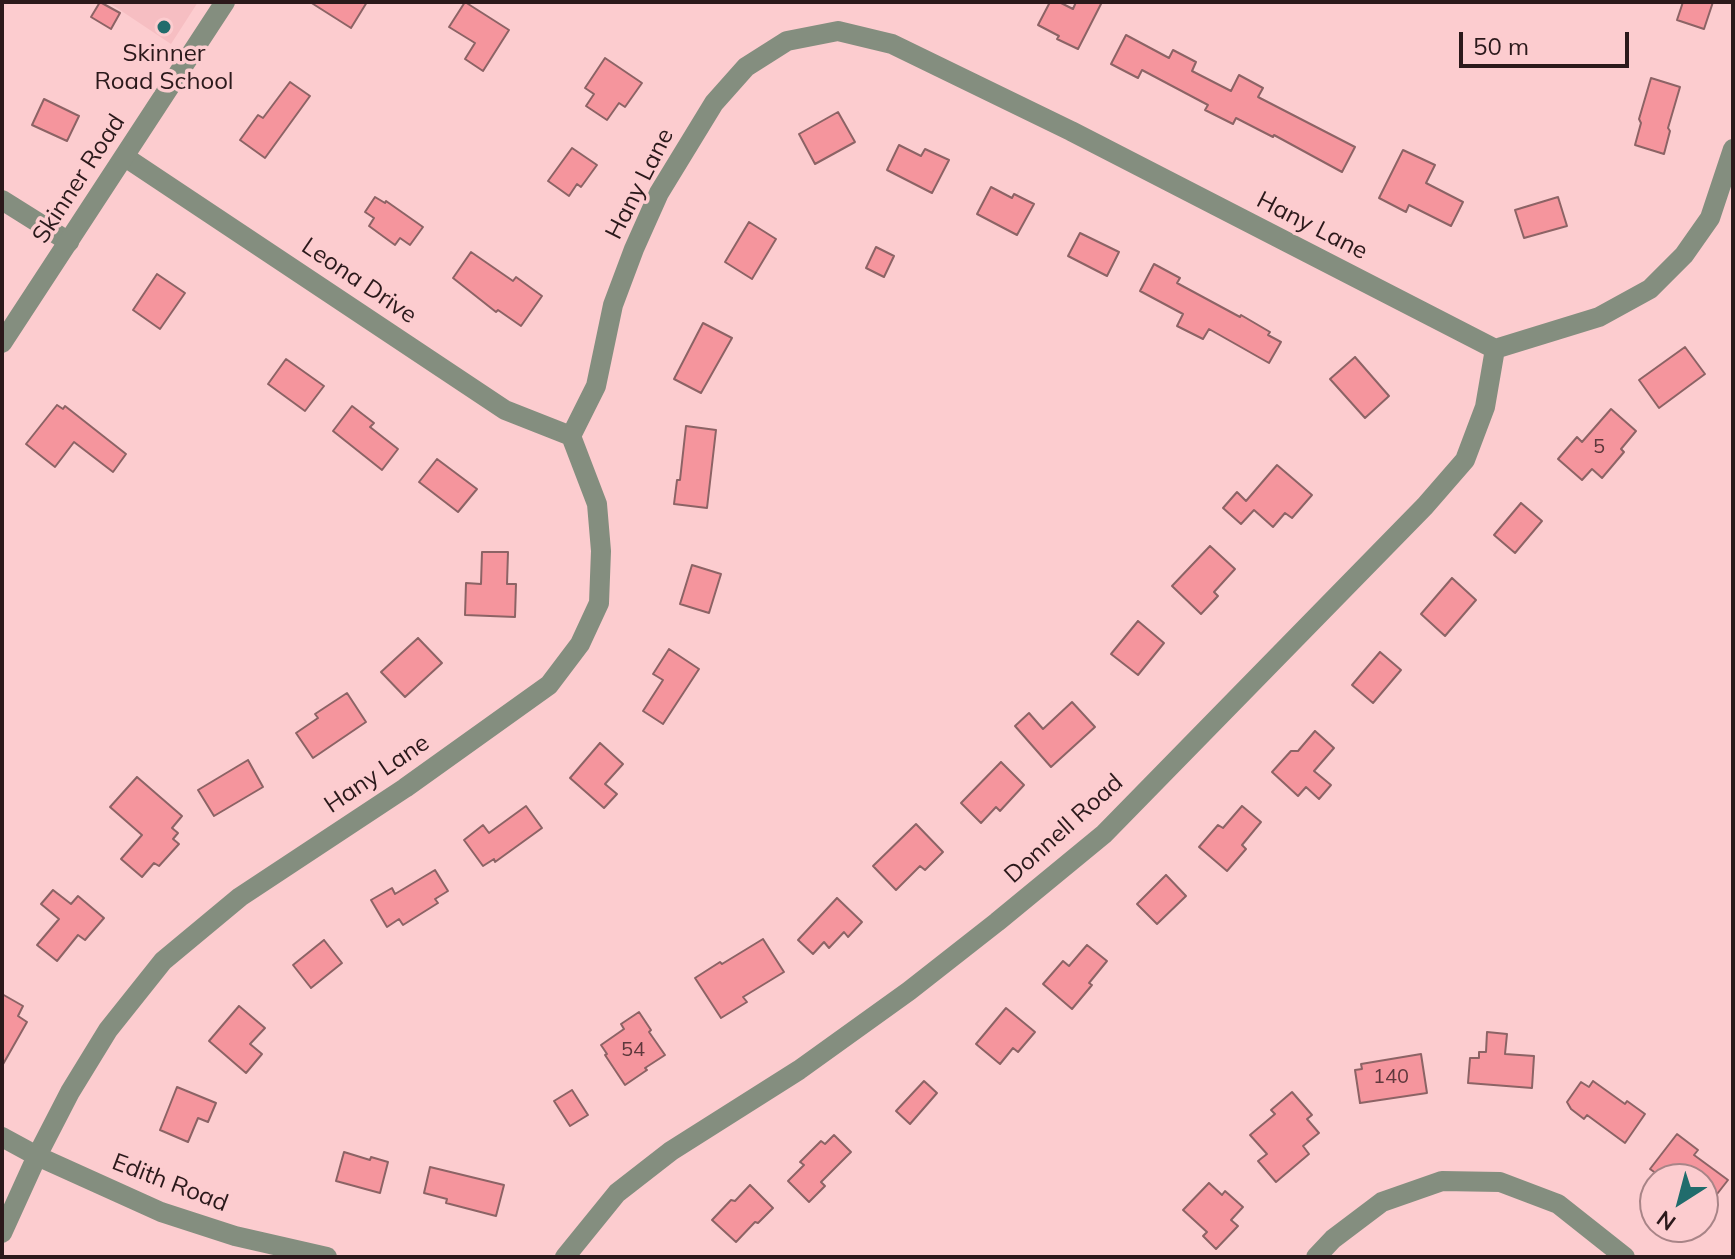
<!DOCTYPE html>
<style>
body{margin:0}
#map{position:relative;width:1735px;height:1259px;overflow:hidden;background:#fccccf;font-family:Mulish,sans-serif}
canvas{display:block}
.frame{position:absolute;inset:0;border:4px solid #2b191b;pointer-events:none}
.north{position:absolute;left:1639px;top:1163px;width:80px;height:80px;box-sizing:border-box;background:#fccccf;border:2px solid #a88487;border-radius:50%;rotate:216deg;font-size:22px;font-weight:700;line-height:32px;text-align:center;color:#2b191b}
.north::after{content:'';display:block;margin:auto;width:28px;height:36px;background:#216c6c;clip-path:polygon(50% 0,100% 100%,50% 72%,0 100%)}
.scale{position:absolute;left:1459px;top:32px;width:170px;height:36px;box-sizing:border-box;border:4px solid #2b191b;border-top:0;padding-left:10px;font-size:24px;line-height:28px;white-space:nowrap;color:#2b191b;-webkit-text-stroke:6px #fccccf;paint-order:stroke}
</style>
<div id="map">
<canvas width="1735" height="1259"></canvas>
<div class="frame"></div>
<div class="north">N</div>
<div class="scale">50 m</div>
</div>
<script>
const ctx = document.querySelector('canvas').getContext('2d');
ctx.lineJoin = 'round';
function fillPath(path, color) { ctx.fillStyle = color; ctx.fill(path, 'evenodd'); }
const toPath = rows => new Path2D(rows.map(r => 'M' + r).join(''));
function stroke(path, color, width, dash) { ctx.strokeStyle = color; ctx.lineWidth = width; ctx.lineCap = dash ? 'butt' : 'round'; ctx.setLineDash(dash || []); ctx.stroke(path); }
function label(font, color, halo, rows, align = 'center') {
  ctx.font = font + ' Mulish,sans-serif'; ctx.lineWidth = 7; ctx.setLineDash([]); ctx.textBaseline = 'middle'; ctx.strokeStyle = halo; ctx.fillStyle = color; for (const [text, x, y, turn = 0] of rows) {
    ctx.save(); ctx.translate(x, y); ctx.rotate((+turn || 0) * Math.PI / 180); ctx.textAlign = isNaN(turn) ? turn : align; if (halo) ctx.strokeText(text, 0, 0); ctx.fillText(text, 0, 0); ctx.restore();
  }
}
const built = toPath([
 [108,2,198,2,171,44]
]);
const building = toPath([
 [100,2,120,13,111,29,91,17,100,2],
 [310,2,367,2,351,28,310,2],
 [465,2,509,30,483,71,465,59,475,43,449,27,465,2],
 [1050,2,1059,2,1073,9,1076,2,1102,2,1078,49,1057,39,1059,36,1038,25,1050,2],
 [1683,2,1713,2,1704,29,1677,20,1683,2],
 [1126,35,1169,58,1173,50,1196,62,1192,71,1231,91,1239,75,1263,88,1258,97,1355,147,1342,172,1274,135,1273,137,1236,118,1233,124,1205,110,1208,105,1142,70,1138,78,1111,64,1126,35],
 [605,58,642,83,625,107,619,103,607,120,586,106,594,94,585,88,605,58],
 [1651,78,1680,87,1668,128,1670,131,1664,154,1635,145,1641,123,1639,119,1651,78],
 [290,82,310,96,265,158,240,140,258,115,263,118,290,82],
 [44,99,79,116,67,141,32,125,44,99],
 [838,112,855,142,815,164,799,134,838,112],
 [899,145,921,156,925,149,949,160,932,193,887,170,899,145],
 [572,148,597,165,581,187,577,184,569,196,548,181,572,148],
 [1403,150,1435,165,1426,183,1463,202,1451,226,1409,205,1406,212,1379,198,1403,150],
 [991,187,1012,198,1014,194,1034,204,1017,235,977,214,991,187],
 [375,197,385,203,386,201,423,227,410,245,400,238,395,245,369,226,374,218,365,212,375,197],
 [1558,197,1567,226,1524,238,1515,210,1558,197],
 [749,222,776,239,752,279,725,262,749,222],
 [1080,233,1119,252,1107,276,1068,256,1080,233],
 [876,247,894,256,884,277,866,268,876,247],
 [471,252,513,281,516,277,542,296,521,326,498,310,496,312,453,278,471,252],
 [1154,264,1180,278,1177,283,1240,317,1241,315,1270,332,1268,335,1281,342,1269,363,1209,329,1203,339,1177,326,1183,314,1140,291,1154,264],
 [157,274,185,293,160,329,133,310,157,274],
 [703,323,732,338,701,393,674,379,703,323],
 [1685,347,1705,374,1659,408,1639,380,1685,347],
 [1355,357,1389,396,1365,418,1330,379,1355,357],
 [286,359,324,386,305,411,268,384,286,359],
 [57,405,63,409,65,406,126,454,113,472,74,442,55,467,26,444,57,405],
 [352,406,374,423,370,427,398,449,382,470,333,431,352,406],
 [1611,409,1636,431,1621,449,1624,452,1602,478,1592,469,1582,480,1558,459,1577,437,1582,442,1611,409],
 [686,426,716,430,707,508,674,504,677,480,680,480,686,426],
 [437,459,477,489,458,512,419,482,437,459],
 [1277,465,1312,495,1292,518,1285,513,1273,527,1254,510,1241,524,1223,508,1237,492,1246,501,1277,465],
 [1521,503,1542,521,1515,553,1494,535,1521,503],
 [1210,546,1235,569,1214,592,1218,596,1201,614,1172,586,1210,546],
 [482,552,508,552,507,584,516,584,515,617,465,615,466,583,481,584,482,552],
 [692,565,721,574,709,613,680,604,692,565],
 [1452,578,1476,600,1445,636,1421,614,1452,578],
 [1138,621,1164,643,1138,675,1111,654,1138,621],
 [418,638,442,663,405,697,381,672,418,638],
 [669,649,699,669,663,724,643,711,663,680,653,674,669,649],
 [1380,652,1401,670,1373,703,1352,685,1380,652],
 [347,693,366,722,313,758,296,733,318,718,315,714,347,693],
 [1072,702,1095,727,1051,767,1015,726,1029,713,1043,729,1072,702],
 [1315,731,1334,748,1314,771,1331,785,1319,799,1306,787,1298,796,1272,772,1291,751,1298,751,1315,731],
 [600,743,623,764,605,784,617,794,604,808,570,778,600,743],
 [248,760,263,787,214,816,198,790,248,760],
 [1001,762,1024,785,1000,811,996,807,981,823,961,803,1001,762],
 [137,777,182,816,172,828,178,833,173,839,179,844,159,866,154,863,142,877,121,859,142,835,110,807,137,777],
 [526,806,542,828,495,862,494,859,483,866,464,840,483,825,489,833,526,806],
 [1242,806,1261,822,1242,845,1246,849,1227,871,1199,847,1218,825,1223,828,1242,806],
 [916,824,943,852,925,870,920,866,896,890,873,866,916,824],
 [435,870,448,891,435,899,438,903,403,925,399,919,387,927,371,900,392,888,395,894,435,870],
 [1166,875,1186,896,1157,924,1137,904,1166,875],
 [53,890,71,904,78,896,104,918,85,940,78,935,57,961,37,945,59,919,41,904,53,890],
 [837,898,862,922,848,937,844,932,829,948,824,942,813,954,798,940,837,898],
 [763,939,784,972,743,997,747,1002,721,1018,695,978,720,962,722,964,763,939],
 [324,940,342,963,311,988,293,965,324,940],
 [1087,945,1107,961,1089,983,1092,985,1072,1009,1043,984,1063,961,1069,966,1087,945],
 [2,994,23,1006,18,1016,27,1022,2,1066,2,994],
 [239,1006,265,1028,250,1044,262,1054,246,1073,209,1041,239,1006],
 [1006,1008,1035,1032,1018,1052,1013,1048,1000,1064,976,1044,1006,1008],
 [639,1012,651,1030,649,1032,665,1055,645,1068,647,1070,625,1085,605,1055,607,1054,601,1045,624,1029,621,1024,639,1012],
 [1487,1032,1507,1034,1505,1054,1534,1056,1532,1088,1468,1083,1470,1058,1479,1058,1479,1052,1486,1052,1487,1032],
 [1421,1054,1427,1093,1360,1103,1355,1070,1362,1069,1361,1064,1421,1054],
 [924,1081,937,1093,910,1124,896,1111,924,1081],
 [1593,1081,1625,1104,1627,1101,1645,1114,1625,1143,1587,1115,1584,1119,1571,1109,1567,1102,1581,1082,1589,1087,1593,1081],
 [177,1087,216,1103,208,1122,198,1118,188,1142,160,1130,177,1087],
 [572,1090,588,1115,570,1126,554,1101,572,1090],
 [1292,1092,1312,1115,1307,1119,1319,1133,1303,1146,1309,1154,1276,1182,1258,1161,1267,1154,1250,1135,1275,1114,1271,1110,1292,1092],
 [1677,1134,1698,1150,1694,1155,1728,1180,1703,1212,1703,1179,1664,1179,1650,1169,1677,1134],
 [834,1135,851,1152,821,1182,825,1186,809,1202,788,1181,804,1165,800,1162,821,1141,825,1144,834,1135],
 [344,1152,370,1160,371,1157,388,1162,380,1193,336,1181,344,1152],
 [430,1167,504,1185,496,1216,446,1203,447,1199,424,1193,430,1167],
 [1209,1183,1222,1195,1225,1191,1243,1207,1231,1220,1238,1226,1216,1249,1203,1236,1207,1232,1183,1210,1209,1183],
 [750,1185,773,1208,758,1223,755,1222,736,1242,712,1220,731,1200,735,1201,750,1185]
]);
const minor = toPath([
 [125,157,505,410,571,436],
 [2,200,69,242],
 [2,1137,37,1156,161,1212,235,1236,327,1257],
 [2,1233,37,1156,70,1092,108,1030,163,961,240,897,405,788,549,685,580,644,599,603,601,551,597,504,571,436,596,386,613,305,634,249,659,193,714,103,746,67,787,41,838,31,892,44,1071,131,1495,349,1599,317,1650,289,1684,255,1710,218,1733,149],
 [565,1257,617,1193,671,1151,799,1070,909,991,997,922,1104,834,1425,506,1465,460,1485,407,1495,349],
 [1316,1257,1333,1239,1382,1202,1442,1181,1500,1182,1558,1204,1625,1257]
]);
const tertiary = toPath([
 [2,343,225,2]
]);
const markers = [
 [164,27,8,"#216c6c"]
];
const numberNames = [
 ["5",1599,447],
 ["54",633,1050],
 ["140",1391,1077]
];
const poiNames = [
 ["Skinner",164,54],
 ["Road School",164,82]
];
const streetNames = [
 ["Skinner Road",79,179,-57],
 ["Hany Lane",640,184,-63],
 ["Hany Lane",1312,226,27],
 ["Leona Drive",359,281,34],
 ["Hany Lane",377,774,-34],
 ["Donnell Road",1064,829,-42],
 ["Edith Road",170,1183,21]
];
fillPath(built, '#f6bec2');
fillPath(building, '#f5959d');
stroke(building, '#8c6365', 2);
stroke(minor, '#848e7f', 20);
stroke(tertiary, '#848e7f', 20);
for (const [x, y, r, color] of markers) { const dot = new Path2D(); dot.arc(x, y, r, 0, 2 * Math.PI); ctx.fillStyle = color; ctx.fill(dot); stroke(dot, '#fccccf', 3); }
label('20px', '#5e383c', null, numberNames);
label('24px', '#2b191b', '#fccccf', poiNames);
label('24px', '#2b191b', '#fccccf', streetNames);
</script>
